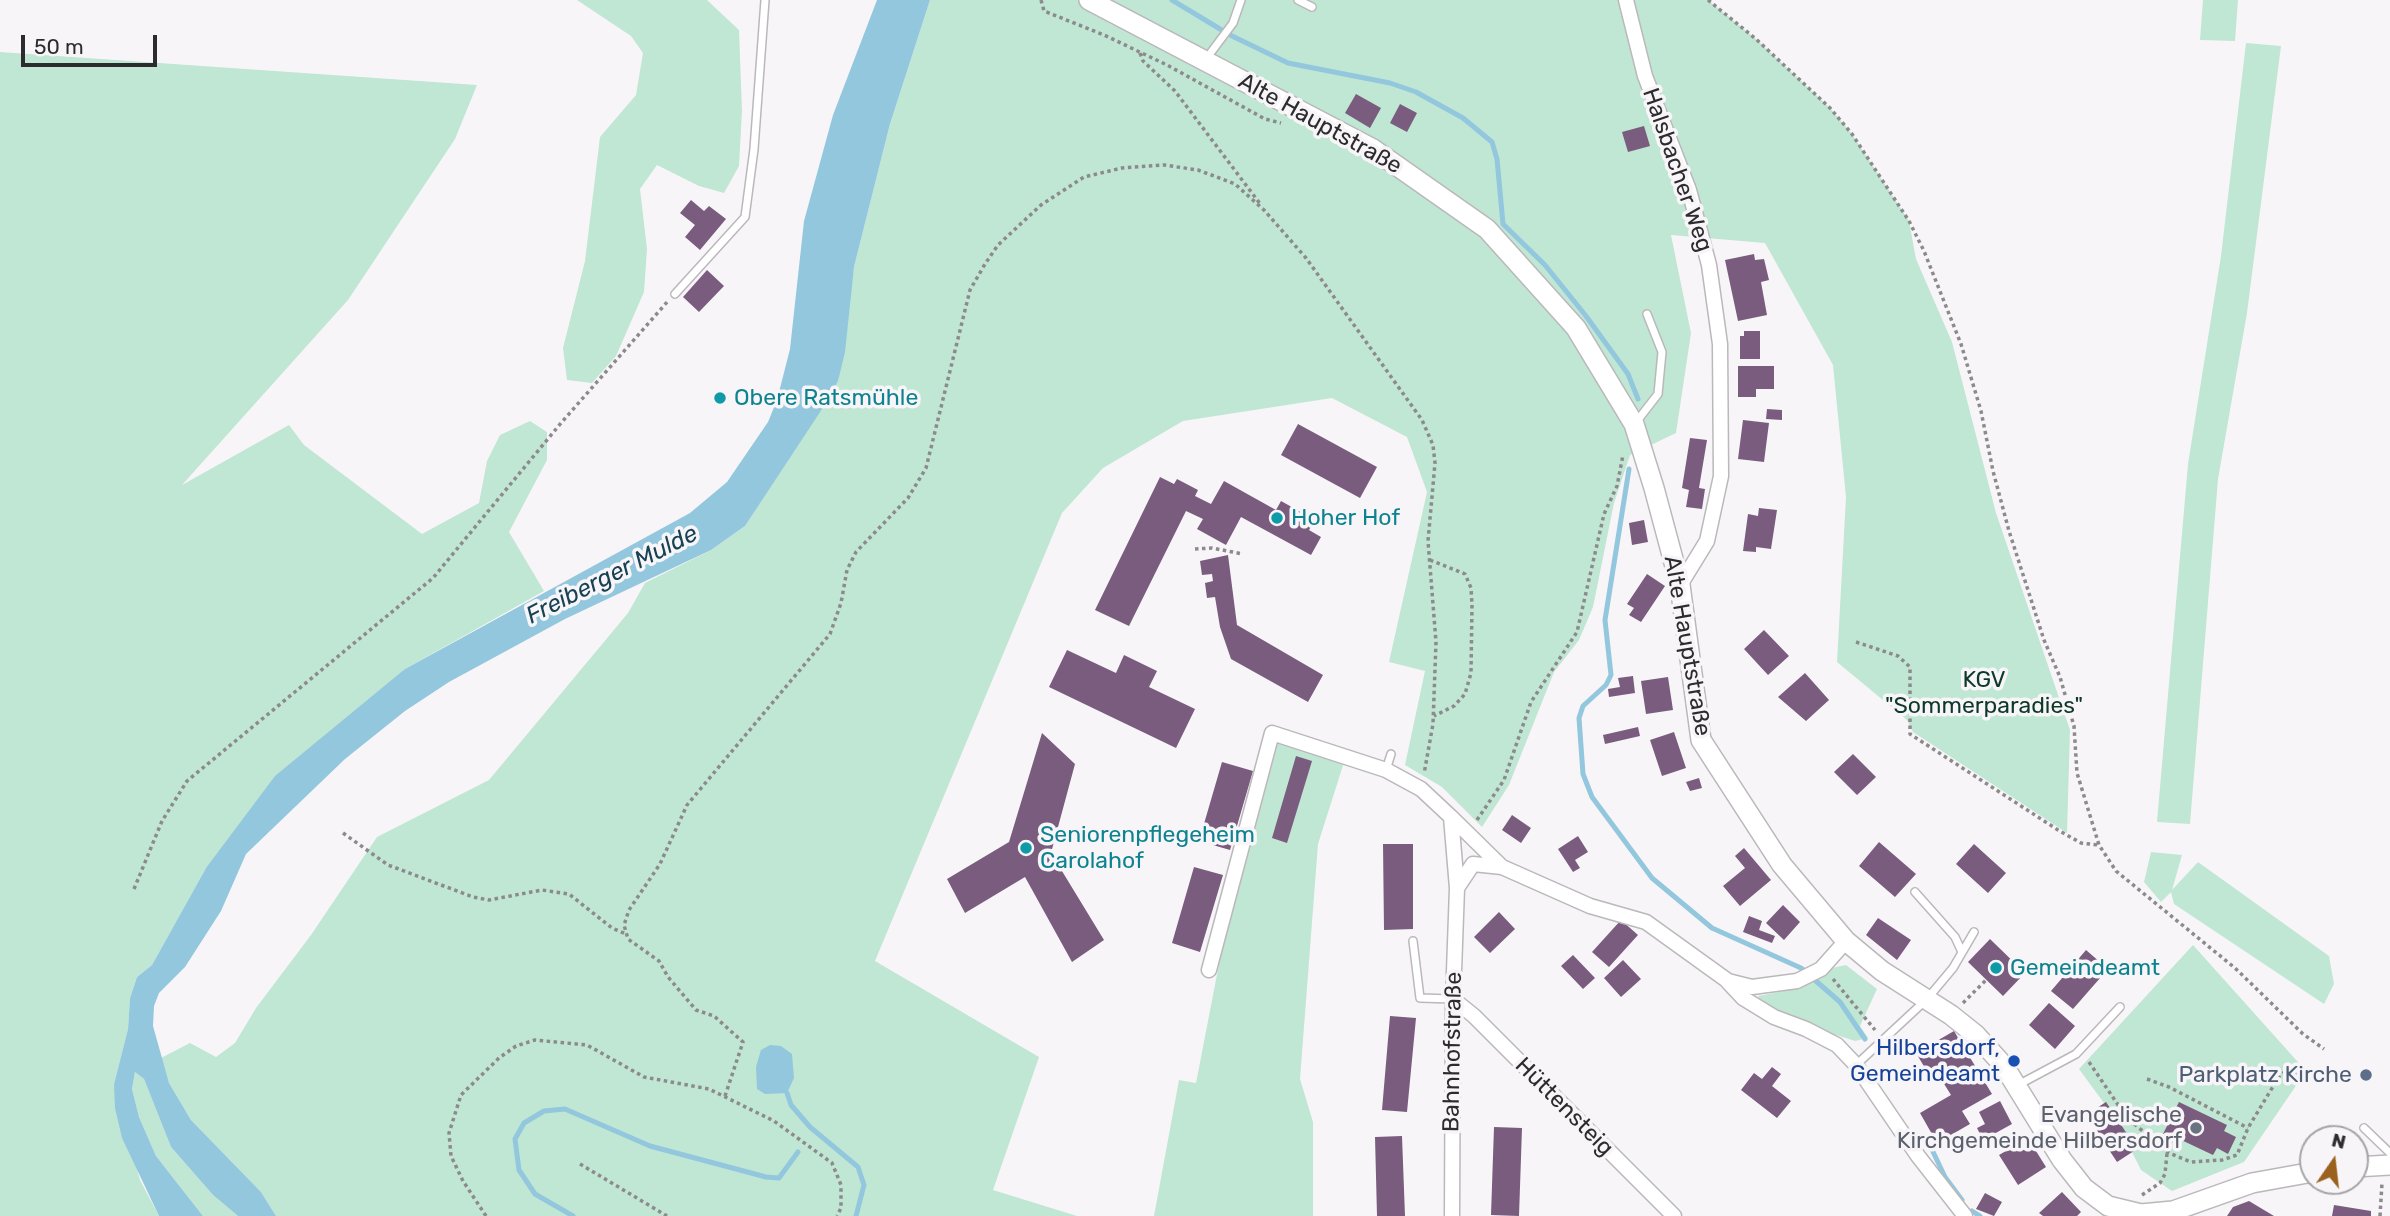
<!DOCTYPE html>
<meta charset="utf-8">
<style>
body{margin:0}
#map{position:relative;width:2390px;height:1216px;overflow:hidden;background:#f8f5f9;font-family:Rubik,sans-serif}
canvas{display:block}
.north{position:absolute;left:2299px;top:1125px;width:70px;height:70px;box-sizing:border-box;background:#f8f5f9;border:2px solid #a6a4a7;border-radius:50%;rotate:14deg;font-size:19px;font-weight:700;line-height:28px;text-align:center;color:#2c2b2d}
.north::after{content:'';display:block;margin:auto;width:24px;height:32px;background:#9b621f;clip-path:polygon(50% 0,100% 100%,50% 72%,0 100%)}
.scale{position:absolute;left:21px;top:35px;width:136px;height:32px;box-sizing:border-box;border:4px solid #2c2b2d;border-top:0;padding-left:9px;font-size:21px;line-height:24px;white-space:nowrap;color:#2c2b2d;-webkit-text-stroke:5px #f8f5f9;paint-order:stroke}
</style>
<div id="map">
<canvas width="2390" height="1216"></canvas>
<div class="north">N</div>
<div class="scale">50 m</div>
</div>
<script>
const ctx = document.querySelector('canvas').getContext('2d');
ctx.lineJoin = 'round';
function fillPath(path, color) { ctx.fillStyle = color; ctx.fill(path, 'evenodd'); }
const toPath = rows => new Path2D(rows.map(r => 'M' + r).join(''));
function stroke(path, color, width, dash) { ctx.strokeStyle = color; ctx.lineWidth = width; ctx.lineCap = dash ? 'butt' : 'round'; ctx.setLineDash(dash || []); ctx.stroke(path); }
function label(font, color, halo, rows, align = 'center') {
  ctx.font = font + ' Rubik,sans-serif'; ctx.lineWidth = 7; ctx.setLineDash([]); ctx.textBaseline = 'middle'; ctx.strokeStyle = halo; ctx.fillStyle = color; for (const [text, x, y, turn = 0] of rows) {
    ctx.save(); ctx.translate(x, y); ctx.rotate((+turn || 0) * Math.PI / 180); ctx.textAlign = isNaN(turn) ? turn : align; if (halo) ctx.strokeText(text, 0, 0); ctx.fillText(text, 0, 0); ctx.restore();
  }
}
const green = toPath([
 [577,0,707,0,739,30,742,111,739,166,724,193,699,186,657,165,640,189,647,249,644,292,616,356,592,383,567,380,563,348,585,261,600,137,636,95,643,53,631,36],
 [930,0,1708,0,1756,39,1830,108,1852,134,1909,221,1916,259,1952,342,1996,513,2070,730,2067,833,1913,732,1907,720,1837,662,1846,497,1833,365,1765,243,1671,235,1691,333,1676,433,1630,455,1614,503,1593,607,1579,640,1554,672,1509,785,1482,827,1442,787,1405,765,1425,671,1389,662,1427,492,1407,437,1332,398,1183,421,1103,468,1062,513,875,961,1039,1057,993,1190,1077,1216,276,1216,261,1192,191,1120,169,1083,161,1058,190,1043,216,1057,235,1043,256,1008,311,935,377,837,489,780,628,613,645,583,711,550,745,526,838,381,854,267,890,124],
 [2203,0,2238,0,2235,41,2200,40],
 [2246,43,2281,46,2247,313,2218,479,2190,824,2157,822,2188,464,2221,256],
 [0,52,477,85,455,139,348,300,182,485,289,425,304,445,422,534,479,503,487,461,500,435,530,421,547,432,547,460,509,532,544,591,405,669,206,868,152,965,137,977,130,998,128,1029,114,1084,140,1180,159,1216,0,1216],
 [1279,739,1345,759,1318,844,1300,1079,1313,1122,1313,1216,1154,1216,1179,1080,1196,1083,1220,959],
 [2151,852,2182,855,2172,890,2198,862,2329,956,2334,984,2324,1004,2174,904,2171,892,2161,902,2144,882],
 [2193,945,2306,1071,2244,1162,2172,1191,2141,1170,2132,1152,2137,1148,2079,1069],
 [1846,965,1877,989,1860,1026,1868,1038,1855,1041,1824,1031,1772,1012,1761,1002,1758,996,1789,990,1832,968],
 [135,1072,144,1079,171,1147,213,1195,238,1216,203,1216,156,1156,139,1117,132,1089]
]);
const water = toPath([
 [877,0,930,0,890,124,854,267,845,352,838,381,824,406,745,526,711,550,565,619,449,682,405,711,345,759,246,854,221,911,185,967,159,993,154,1006,153,1026,169,1083,191,1120,261,1192,276,1216,238,1216,213,1195,171,1147,144,1079,135,1072,132,1089,139,1117,156,1156,203,1216,159,1216,122,1138,115,1108,114,1084,128,1029,130,998,137,977,152,965,206,868,275,776,405,669,690,513,727,482,768,422,777,400,790,349,804,221,833,115],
 [770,1045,781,1046,792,1054,794,1078,787,1093,765,1094,757,1089,756,1067,761,1050]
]);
const stream = toPath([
 [1172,0,1230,35,1288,63,1390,83,1416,92,1463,118,1492,142,1497,159,1503,224,1545,265,1586,316,1628,374,1638,399],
 [1629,469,1605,620,1611,675,1606,685,1583,706,1579,718,1583,774,1592,797,1652,878,1712,928,1801,968,1840,1002,1865,1039],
 [787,1093,791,1105,810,1127,858,1167,864,1185,856,1216],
 [1926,1137,1945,1177,1962,1200],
 [1972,1211,1980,1216],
 [573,1216,535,1194,519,1170,515,1139,524,1123,544,1111,565,1109,650,1146,766,1177,779,1178,798,1152]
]);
const building = toPath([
 [1356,94,1381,108,1370,128,1345,113],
 [1400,104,1417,113,1407,132,1390,123],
 [1644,126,1650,146,1628,152,1622,132],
 [691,200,704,211,709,206,726,219,700,250,685,237,695,225,680,213],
 [1754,254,1755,260,1764,259,1769,280,1761,282,1767,315,1738,321,1725,260],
 [707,270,724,286,699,312,683,297],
 [1744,331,1760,331,1760,359,1740,359,1740,336,1744,336],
 [1738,366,1774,366,1774,389,1756,389,1756,397,1738,397],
 [1767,409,1782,410,1782,420,1766,419],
 [1743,420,1769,423,1764,462,1738,459],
 [1298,424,1377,467,1360,498,1281,455],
 [1690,438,1707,440,1699,488,1705,489,1702,509,1686,507,1689,490,1682,488],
 [1160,477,1174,484,1177,479,1198,490,1195,496,1211,504,1224,481,1276,510,1281,501,1315,520,1309,530,1321,537,1311,555,1241,517,1226,545,1197,529,1203,519,1186,511,1129,626,1095,610],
 [1759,508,1777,510,1771,549,1756,547,1756,552,1743,551,1748,514,1758,516],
 [1644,520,1648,542,1632,545,1629,523],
 [1228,555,1237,625,1323,675,1308,702,1231,659,1220,627,1215,597,1207,598,1205,583,1213,581,1212,574,1202,575,1200,561],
 [1647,574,1665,586,1641,622,1629,615,1634,608,1627,604],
 [1764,630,1789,656,1768,675,1744,649],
 [1067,650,1116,673,1124,655,1157,671,1149,687,1195,709,1176,748,1049,687],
 [1805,673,1829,700,1806,721,1778,697],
 [1633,676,1635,693,1609,697,1608,689,1620,687,1618,678],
 [1668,677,1673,710,1646,714,1641,681],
 [1638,727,1640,736,1605,744,1603,735],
 [1674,732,1686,768,1662,776,1650,740],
 [1042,733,1075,764,1051,853,1104,940,1072,962,1025,877,965,913,947,879,1009,842],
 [1853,754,1876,777,1857,795,1834,772],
 [1296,756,1312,761,1287,843,1272,838],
 [1222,762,1253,771,1230,850,1199,841],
 [1699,778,1702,788,1690,791,1686,782],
 [1512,815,1531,828,1521,843,1502,830],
 [1578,836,1588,852,1575,860,1580,868,1573,872,1558,849],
 [1879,842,1916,874,1895,897,1859,866],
 [1383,844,1413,844,1413,929,1384,930],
 [1974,844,2006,873,1988,893,1956,864],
 [1744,848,1771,880,1740,906,1723,886,1745,868,1735,856],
 [1194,867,1223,875,1200,952,1172,943],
 [1783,905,1800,922,1784,940,1766,923],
 [1499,912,1515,929,1490,953,1474,937],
 [1749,916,1762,921,1759,930,1775,936,1772,943,1743,932],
 [1878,918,1911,940,1897,960,1866,935],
 [1621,920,1638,935,1609,967,1592,952],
 [1990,939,2025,973,2003,996,1968,962],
 [2086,950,2108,969,2073,1009,2051,991],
 [1573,955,1595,978,1583,989,1561,966],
 [1623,960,1641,979,1621,997,1604,978],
 [2049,1003,2075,1026,2055,1049,2029,1025],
 [1390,1016,1416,1018,1407,1112,1382,1110],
 [1954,1031,1992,1094,1962,1111,1970,1124,1937,1143,1920,1113,1951,1095,1941,1079,1934,1083,1916,1053],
 [1772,1067,1781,1074,1772,1086,1791,1101,1777,1118,1741,1090,1754,1073,1762,1079],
 [2000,1101,2012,1124,1983,1140,1977,1128,1985,1124,1979,1112],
 [2106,1102,2137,1149,2117,1162,2086,1115],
 [2179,1102,2227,1125,2224,1131,2236,1137,2228,1154,2217,1148,2213,1155,2175,1137,2171,1145,2160,1140],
 [1494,1127,1522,1128,1519,1216,1491,1215],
 [1402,1136,1405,1216,1377,1216,1375,1137],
 [2031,1143,2046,1167,2018,1185,1999,1155,2018,1144,2021,1150],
 [2062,1192,2081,1212,2077,1216,2043,1216,2039,1213],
 [1985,1193,2002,1202,1994,1216,1976,1209],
 [2249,1201,2274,1216,2227,1216,2233,1207],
 [2334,1205,2371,1211,2371,1216,2332,1216]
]);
const path = toPath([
 [1041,0,1044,11,1104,35,1167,65,1265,119,1281,123],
 [1708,0,1756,39,1830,108,1852,134,1909,221,1924,251,1961,344,1981,411,1993,471,2009,531,2044,640,2060,677,2074,726,2077,773,2099,845,2116,871,2235,968,2303,1034,2324,1049],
 [1140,53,1143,61,1175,91,1261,205],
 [1195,549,1212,548,1243,554],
 [1430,560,1465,574,1471,588,1472,605,1471,673,1465,694,1454,706,1434,716],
 [1856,642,1898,656,1910,667,1910,734,2058,830,2081,843,2098,845],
 [1477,820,1504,780,1531,702,1577,632,1604,514,1617,486,1623,455],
 [343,833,388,865,473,897,489,900,542,890,569,894,612,928,626,934],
 [134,889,162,821,187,781,433,578,561,423,668,301],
 [1833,979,1875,1030],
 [1963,1003,1986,980],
 [2089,1062,2127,1118,2169,1153,2191,1162,2222,1160,2237,1155,2248,1128,2280,1075,2288,1070,2316,1082],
 [2147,1079,2169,1087,2248,1128],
 [725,1096,743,1042,714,1016,696,1010,668,977,659,961,628,939,624,925,629,910,660,864,687,805,830,634,841,603,847,570,856,552,908,498,926,468,970,290,985,264,998,245,1041,205,1084,177,1122,168,1164,165,1198,170,1235,184,1264,210,1306,258,1422,420,1433,445,1435,463,1428,541,1436,642,1433,724,1424,774],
 [580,1164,667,1216],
 [2142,1195,2160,1183,2165,1174,2168,1143],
 [486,1216,463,1181,451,1156,449,1133,461,1095,499,1058,516,1046,535,1040,587,1045,644,1077,709,1089,774,1121,832,1163,841,1185,841,1208,837,1216],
 [2380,1216,2382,1183]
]);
const service = toPath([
 [1298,0,1312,7],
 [1206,59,1233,23,1241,0],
 [675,294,745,217,754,149,765,0],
 [1637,421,1658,394,1662,352,1647,314],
 [1386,770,1391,754],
 [1915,892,1955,937,1961,950],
 [1413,941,1420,998,1453,999],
 [1856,1065,1927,999,1953,968,1974,932],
 [2018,1085,2076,1054,2120,1007],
 [2364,1128,2390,1153]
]);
const minor = toPath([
 [1626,0,1645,76,1689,190,1709,265,1720,344,1721,476,1707,541,1680,585],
 [1457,888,1451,817,1502,867],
 [1209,970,1272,733,1386,770,1421,789,1451,817],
 [1728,982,1743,998,1774,1017,1806,1029,1837,1045,1856,1065,1918,1156,1965,1216],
 [1453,999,1474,1016,1674,1216],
 [1452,1216,1453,999,1457,888,1473,864,1502,867,1590,906,1646,922,1728,981,1752,987,1797,981,1821,969,1846,941]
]);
const secondary = toPath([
 [1089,0,1373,149,1487,229,1576,328,1634,424,1654,488,1680,585,1701,740,1782,865,1846,941,1882,971,1951,1015,1976,1035,2004,1066,2062,1160,2084,1188,2108,1206,2141,1214,2173,1211,2252,1183,2313,1172],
 [2355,1167,2390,1165]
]);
const markers = [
 [720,398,7,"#0f9aa8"],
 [1277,518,7,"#0f9aa8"],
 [1026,848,7,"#0f9aa8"],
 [1996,968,7,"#0f9aa8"],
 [2014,1061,7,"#1a4fb4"],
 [2366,1075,7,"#5c6f8a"],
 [2196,1128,7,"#6b7280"]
];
const streetNames = [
 ["Alte Hauptstraße",1320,124,29],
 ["Halsbacher Weg",1677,170,71],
 ["Alte Hauptstraße",1687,646,80],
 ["Bahnhofstraße",1453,1052,-89],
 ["Hüttensteig",1564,1107,45]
];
const cultureNames = [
 ["Obere Ratsmühle",734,398],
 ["Hoher Hof",1291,518],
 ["Seniorenpflegeheim",1040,835],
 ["Carolahof",1040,861],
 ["Gemeindeamt",2010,968]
];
const parkNames = [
 ["KGV",1984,680],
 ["\"Sommerparadies\"",1984,706]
];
const transitNames = [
 ["Hilbersdorf,",2000,1048],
 ["Gemeindeamt",2000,1074]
];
const serviceNames = [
 ["Parkplatz Kirche",2352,1075]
];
const worshipNames = [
 ["Evangelische",2182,1115],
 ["Kirchgemeinde Hilbersdorf",2182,1141]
];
const waterNames = [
 ["Freiberger Mulde",612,575,-27]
];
fillPath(green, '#c0e6d4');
fillPath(water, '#93c7dd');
stroke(stream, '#93c7dd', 5);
fillPath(building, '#795c7e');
stroke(service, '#bbb8bc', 10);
stroke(minor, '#bbb8bc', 17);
stroke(secondary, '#bbb8bc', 22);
stroke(path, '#8c8a8d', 3.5, [3.5, 3.5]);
stroke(service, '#fff', 7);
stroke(minor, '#fff', 14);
stroke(secondary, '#fff', 19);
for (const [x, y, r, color] of markers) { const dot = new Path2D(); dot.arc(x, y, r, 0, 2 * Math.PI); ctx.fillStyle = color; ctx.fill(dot); stroke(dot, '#f8f5f9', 2.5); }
label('23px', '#2c2b2d', '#f8f5f9', streetNames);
label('23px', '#0d838f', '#f8f5f9', cultureNames, 'left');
label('23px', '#0d3928', '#f8f5f9', parkNames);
label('23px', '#164399', '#f8f5f9', transitNames, 'right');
label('23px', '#4e5e75', '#f8f5f9', serviceNames, 'right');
label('23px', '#5b616d', '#f8f5f9', worshipNames, 'right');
label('italic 24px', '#164253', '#f8f5f9', waterNames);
</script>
